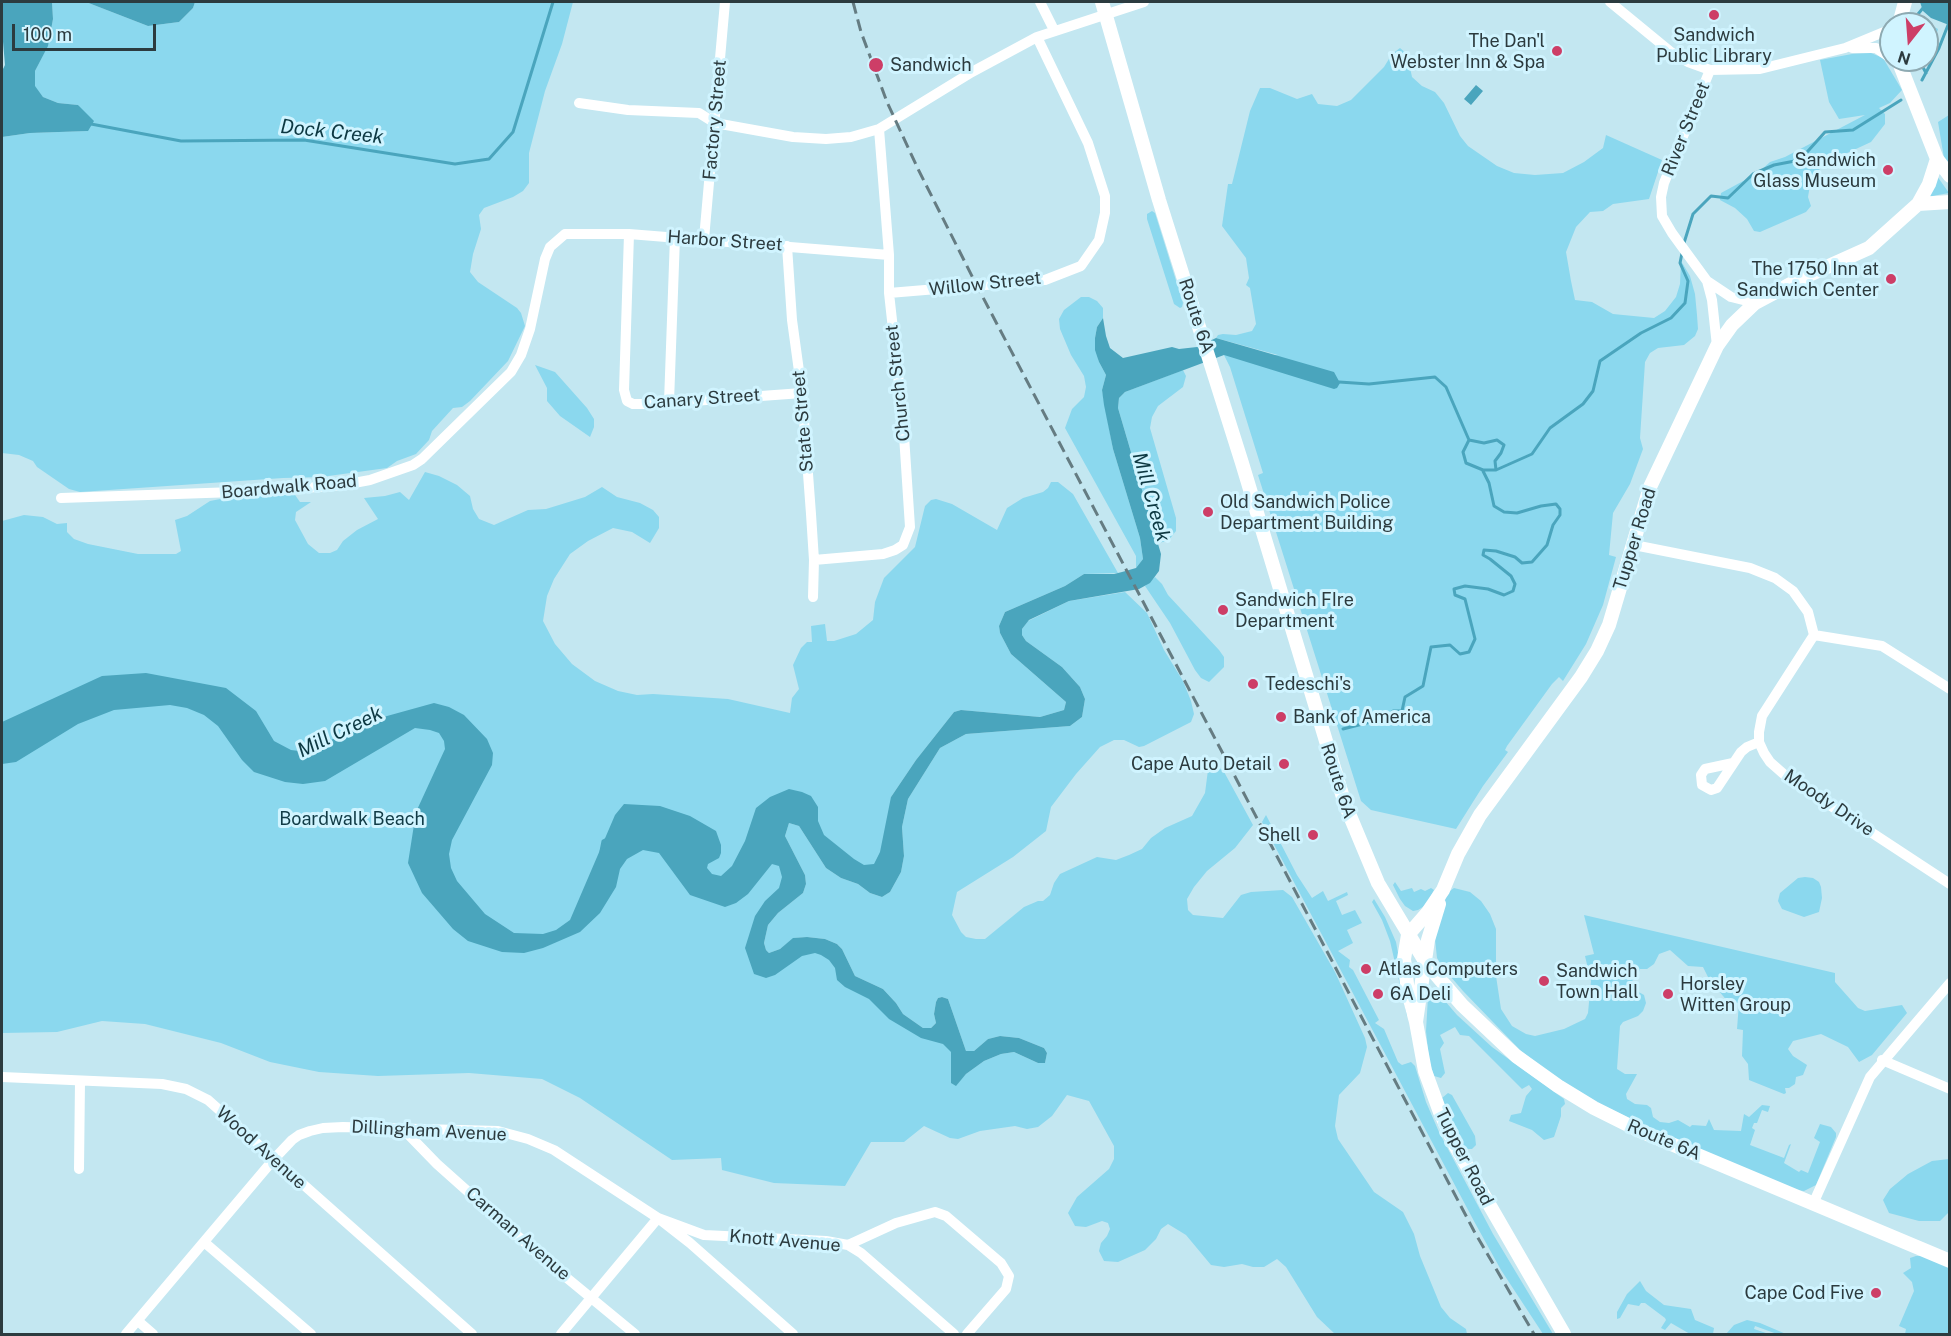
<!DOCTYPE html>
<style>
body{margin:0}
#map{position:relative;width:1951px;height:1336px;overflow:hidden;background:#c3e7f1;font-family:"Public Sans",sans-serif}
canvas{display:block}
.frame{position:absolute;inset:0;border:3px solid #2c3b3f;pointer-events:none}
.north{position:absolute;left:1879px;top:12px;width:60px;height:60px;box-sizing:border-box;background:#d0f4ff;border:2px solid #8eaab2;border-radius:50%;rotate:197deg;font-size:16px;font-weight:700;line-height:24px;text-align:center;color:#2c3b3f}
.north::after{content:'';display:block;margin:auto;width:21px;height:27px;background:#cd3e67;clip-path:polygon(50% 0,100% 100%,50% 72%,0 100%)}
.scale{position:absolute;left:12px;top:24px;width:144px;height:27px;box-sizing:border-box;border:3px solid #2c3b3f;border-top:0;padding-left:8px;font-size:18px;line-height:21px;white-space:nowrap;color:#2c3b3f;-webkit-text-stroke:4px #d0f4ff;paint-order:stroke}
</style>
<div id="map">
<canvas width="1951" height="1336"></canvas>
<div class="frame"></div>
<div class="north">N</div>
<div class="scale">100 m</div>
</div>
<script>
const ctx = document.querySelector('canvas').getContext('2d');
ctx.lineJoin = 'round';
function fillPath(path, color) { ctx.fillStyle = color; ctx.fill(path, 'evenodd'); }
const toPath = rows => new Path2D(rows.map(r => 'M' + r).join(''));
function stroke(path, color, width, dash) { ctx.strokeStyle = color; ctx.lineWidth = width; ctx.lineCap = dash ? 'butt' : 'round'; ctx.setLineDash(dash || []); ctx.stroke(path); }
function label(font, color, halo, rows, align = 'center') {
  ctx.font = font + ' "Public Sans",sans-serif'; ctx.lineWidth = 6; ctx.setLineDash([]); ctx.textBaseline = 'middle'; ctx.strokeStyle = halo; ctx.fillStyle = color; for (const [text, x, y, turn = 0] of rows) {
    ctx.save(); ctx.translate(x, y); ctx.rotate((+turn || 0) * Math.PI / 180); ctx.textAlign = isNaN(turn) ? turn : align; if (halo) ctx.strokeText(text, 0, 0); ctx.fillText(text, 0, 0); ctx.restore();
  }
}
const green = toPath([
 [52,2,86,2,148,26,179,22,193,8,195,2,573,2,562,44,545,91,529,153,529,183,523,191,513,197,484,208,479,215,481,229,473,254,470,272,478,282,517,308,521,313,525,326,508,361,470,401,462,407,453,408,432,431,429,440,416,454,397,461,387,468,321,477,283,478,80,492,69,489,37,467,33,461,19,455,2,453,2,137,30,133,88,131,78,105,58,103,43,97,35,87,35,71,48,45,53,19],
 [1917,18,1938,29,1931,54,1927,58,1927,24,1916,24],
 [1400,48,1407,54,1412,77,1422,86,1435,92,1444,103,1460,136,1468,146,1497,166,1514,173,1535,175,1563,173,1584,162,1603,148,1606,135,1662,160,1649,199,1613,204,1603,211,1590,212,1576,227,1566,252,1571,281,1575,300,1592,302,1613,314,1654,318,1665,311,1676,297,1680,284,1681,261,1690,276,1695,294,1697,315,1698,329,1695,336,1684,345,1658,348,1650,353,1645,362,1640,438,1643,449,1630,484,1613,513,1609,555,1616,557,1603,605,1586,644,1563,681,1559,677,1552,684,1507,746,1505,750,1508,752,1483,786,1456,829,1371,810,1361,801,1258,475,1263,473,1230,367,1224,355,1278,355,1216,338,1218,335,1223,334,1236,335,1252,331,1256,324,1250,288,1246,285,1249,278,1246,258,1222,226,1228,184,1232,184,1250,111,1260,88,1270,88,1297,99,1312,94,1318,104,1337,106,1351,100,1384,67,1392,54],
 [1871,53,1883,58,1902,90,1890,103,1879,108,1885,114,1885,124,1871,142,1830,161,1815,173,1810,185,1808,197,1811,206,1806,212,1760,232,1754,231,1747,219,1735,208,1720,200,1721,193,1758,173,1770,162,1785,157,1865,115,1839,119,1829,102,1820,60,1852,54],
 [1949,115,1949,165,1944,158,1938,122],
 [1937,176,1949,193,1927,197],
 [1152,211,1155,213,1183,303,1182,307,1180,308,1174,304,1147,219,1147,214],
 [1081,297,1089,297,1097,301,1103,308,1103,318,1097,327,1095,338,1099,362,1106,375,1102,390,1113,449,1140,538,1143,559,1136,568,1136,556,1065,428,1072,409,1084,397,1086,387,1084,376,1071,355,1060,329,1059,319,1064,310],
 [535,365,555,372,587,408,594,419,594,427,590,437,560,416,547,401,547,388],
 [1183,370,1186,376,1183,387,1158,406,1152,417,1150,428,1176,518,1176,531,1168,541,1158,543,1118,408,1119,398,1125,392],
 [425,472,439,476,457,485,470,496,473,509,479,519,494,525,528,510,546,509,585,497,602,487,617,497,640,503,653,510,659,517,659,528,650,543,632,532,613,528,588,541,570,554,554,579,547,596,543,621,555,644,572,664,595,681,618,691,637,695,653,694,728,699,790,713,792,698,799,689,793,665,801,648,807,642,812,642,811,626,825,624,827,641,834,641,856,634,873,620,875,602,884,578,915,547,925,506,931,500,936,499,952,504,997,530,1007,508,1023,498,1043,492,1048,488,1051,482,1058,482,1073,494,1118,573,1084,574,1065,586,1005,612,999,626,1000,633,1011,654,1066,702,1064,710,1040,717,961,710,954,712,916,760,891,797,895,809,891,835,893,848,886,877,881,883,869,882,849,870,826,853,802,819,799,810,790,802,779,809,762,848,781,853,790,858,795,866,797,884,793,894,766,917,757,941,757,953,765,959,773,960,798,948,809,945,821,945,833,952,840,973,852,984,879,997,910,1028,926,1035,945,1039,948,1034,949,1026,959,1073,956,1085,966,1074,984,1061,1001,1054,1014,1052,1038,1063,1045,1063,1047,1053,1044,1048,1019,1038,1000,1036,988,1039,974,1051,966,1051,948,999,942,997,938,998,936,1002,934,1014,936,1023,931,1028,923,1028,903,1014,896,1003,883,989,855,976,842,949,837,944,825,939,807,937,794,938,780,949,769,953,766,950,764,943,768,925,778,913,803,893,806,884,805,875,785,836,789,823,799,826,826,868,841,878,858,884,870,893,882,897,890,892,901,872,904,856,902,827,908,799,940,748,966,734,1070,726,1082,717,1085,699,1080,687,1062,667,1026,641,1022,635,1022,629,1028,621,1069,601,1125,592,1147,613,1164,650,1183,681,1191,701,1194,714,1191,722,1144,746,1139,747,1124,740,1114,740,1100,747,1076,774,1051,807,1046,831,1013,857,957,892,952,915,961,932,966,937,976,939,985,939,1024,907,1038,901,1043,901,1050,895,1054,883,1060,874,1097,857,1116,860,1129,855,1142,849,1151,838,1165,828,1192,816,1205,793,1208,770,1217,767,1223,770,1253,825,1235,848,1207,871,1194,887,1187,899,1188,910,1193,915,1223,918,1241,895,1251,892,1283,890,1292,897,1335,972,1365,1038,1367,1047,1360,1073,1339,1095,1335,1126,1338,1139,1374,1192,1403,1212,1414,1234,1420,1256,1441,1307,1450,1318,1466,1329,1467,1334,1335,1334,1317,1317,1286,1267,1277,1259,1264,1267,1253,1267,1242,1264,1224,1267,1211,1265,1186,1235,1168,1224,1161,1229,1156,1239,1145,1250,1118,1262,1104,1261,1099,1251,1101,1243,1107,1236,1110,1229,1108,1223,1102,1221,1086,1227,1075,1226,1068,1213,1077,1197,1109,1169,1114,1159,1114,1146,1089,1101,1067,1095,1052,1116,1038,1127,1027,1129,1015,1126,980,1131,958,1139,950,1138,924,1126,904,1142,871,1142,845,1186,774,1183,722,1170,721,1158,672,1160,580,1098,542,1079,469,1073,378,1076,319,1072,270,1062,221,1043,145,1024,102,1021,57,1032,2,1033,2,521,24,515,43,517,57,524,67,523,67,532,74,539,88,544,138,554,176,554,181,551,175,520,187,516,210,501,241,495,295,495,300,502,311,502,296,512,295,520,308,544,319,553,330,553,337,550,343,541,357,530,378,519,364,498,385,496,400,492,409,500],
 [1155,577,1162,584,1168,595,1219,650,1224,657,1224,667,1209,682,1201,678,1195,670,1170,623,1145,586],
 [1266,815,1297,875,1312,898,1323,891,1328,901,1347,892,1348,895,1336,901,1342,915,1355,910,1362,923,1347,930,1353,943,1338,951,1350,960,1349,967,1353,970,1379,1020,1375,1023,1384,1029,1398,1062,1402,1065,1411,1062,1415,1066,1426,1102,1439,1132,1493,1234,1553,1334,1543,1334,1501,1270,1475,1223,1262,822],
 [1805,877,1813,878,1819,882,1821,887,1822,898,1819,912,1804,917,1782,909,1778,901,1780,893,1798,878],
 [1395,882,1401,891,1412,888,1414,892,1421,889,1425,891,1431,888,1434,890,1426,905,1418,910,1413,911,1405,906,1400,899,1393,885],
 [1454,888,1470,892,1481,901,1490,914,1496,929,1496,976,1501,1009,1512,1026,1526,1034,1535,1036,1564,1029,1585,1019,1588,1013,1591,981,1585,956,1594,954,1584,915,1835,973,1835,982,1858,1008,1865,1011,1902,1005,1907,1013,1872,1055,1859,1062,1848,1047,1821,1034,1793,1041,1788,1049,1793,1056,1807,1065,1803,1075,1796,1077,1795,1084,1789,1088,1785,1088,1786,1093,1784,1094,1749,1080,1748,1064,1742,1056,1743,1030,1737,1029,1739,1003,1728,1002,1709,979,1703,967,1688,966,1670,950,1659,954,1654,964,1647,969,1640,969,1638,975,1627,986,1628,991,1637,991,1644,995,1646,1003,1643,1011,1638,1016,1623,1022,1620,1026,1617,1069,1625,1074,1637,1074,1626,1094,1627,1099,1635,1104,1647,1105,1651,1108,1653,1117,1660,1122,1669,1123,1678,1120,1690,1127,1692,1125,1706,1126,1709,1119,1714,1130,1741,1131,1744,1114,1749,1117,1762,1105,1770,1106,1768,1112,1762,1110,1757,1123,1754,1123,1752,1128,1755,1130,1750,1145,1784,1158,1789,1145,1791,1144,1784,1163,1799,1172,1801,1170,1808,1173,1820,1142,1814,1138,1820,1124,1831,1127,1836,1133,1836,1137,1816,1185,1804,1191,1795,1190,1671,1138,1594,1101,1552,1075,1520,1050,1463,991,1444,969,1437,958,1435,939,1447,893],
 [1374,899,1385,917,1396,942,1409,1013,1407,1016,1390,941,1382,920,1372,902],
 [1434,991,1439,994,1457,1015,1492,1047,1564,1099,1565,1104,1561,1108,1561,1116,1554,1137,1544,1140,1532,1130,1509,1121,1511,1115,1521,1113,1526,1096,1532,1089,1529,1085,1522,1089,1469,1036,1460,1035,1455,1027,1440,1035,1444,1043,1440,1049,1445,1073,1441,1078,1434,1076,1429,1060,1426,1031,1428,997,1431,992],
 [1448,1093,1452,1095,1475,1136,1476,1145,1472,1149,1467,1149,1463,1147,1453,1126,1442,1098],
 [1949,1159,1949,1212,1940,1221,1919,1221,1889,1213,1883,1200,1890,1189,1908,1174,1932,1161],
 [1916,1256,1924,1256,1949,1267,1949,1334,1905,1334,1906,1329,1899,1326,1914,1291,1912,1282,1903,1273,1911,1268,1910,1258],
 [1640,1281,1646,1291,1664,1305,1691,1309,1695,1320,1714,1328,1713,1334,1690,1334,1671,1323,1665,1330,1661,1328,1666,1320,1665,1318,1645,1303,1641,1303,1639,1306,1628,1304,1620,1318,1617,1319,1617,1312,1627,1294],
 [1747,1320,1760,1323,1786,1334,1777,1334,1755,1326,1754,1329,1769,1334,1726,1334,1734,1325]
]);
const water = toPath([
 [2,2,52,2,53,19,48,46,35,71,35,86,43,97,58,103,78,105,94,121,88,131,30,133,2,137,2,71,5,65,2,30],
 [86,2,195,2,193,8,179,22,148,26],
 [1920,2,1949,2,1949,25,1931,18,1923,11],
 [1476,85,1483,91,1471,105,1464,99],
 [1103,318,1106,336,1110,348,1123,358,1172,347,1179,349,1197,347,1216,338,1334,372,1340,383,1337,388,1334,389,1224,355,1125,392,1119,398,1118,408,1161,554,1159,571,1150,583,1139,589,1069,601,1029,620,1022,629,1022,635,1026,641,1062,667,1080,687,1085,699,1082,717,1070,726,966,734,940,748,908,799,902,827,904,856,901,872,890,892,882,897,870,893,858,884,841,878,826,868,799,826,789,823,785,836,805,875,806,884,803,893,778,913,768,925,764,943,766,950,769,953,780,949,793,938,807,937,825,939,837,944,842,949,855,976,883,989,896,1003,903,1014,923,1028,931,1028,936,1023,934,1014,936,1002,938,998,942,997,948,999,966,1051,974,1051,988,1039,1000,1036,1019,1038,1044,1048,1047,1053,1045,1063,1038,1063,1014,1052,1001,1054,984,1061,966,1074,956,1086,951,1083,951,1052,943,1044,921,1038,889,1019,869,999,845,987,837,980,835,968,829,960,821,955,815,953,802,956,775,975,766,978,754,974,745,948,755,916,765,901,779,888,782,877,779,866,772,864,748,894,736,903,725,907,690,895,659,853,643,850,627,859,620,869,616,887,600,913,580,932,543,948,524,953,502,952,468,941,453,929,422,893,408,863,416,812,445,749,444,741,439,733,430,730,415,728,325,781,303,784,285,782,254,772,242,760,218,726,204,715,187,708,170,705,114,710,78,724,16,762,2,764,2,722,102,676,146,673,226,688,256,711,274,741,291,750,307,752,369,721,434,703,449,707,464,715,487,739,493,753,492,765,452,840,449,854,451,868,457,881,485,914,514,933,543,934,556,930,570,920,615,815,624,804,660,806,690,816,716,831,721,845,721,853,719,858,708,864,707,868,712,874,721,876,732,866,745,841,756,808,770,797,789,789,802,792,811,796,818,807,818,821,824,835,854,859,864,865,874,864,880,852,891,797,916,760,954,712,961,710,1040,717,1064,710,1066,702,1011,654,1000,633,999,626,1005,612,1065,586,1084,574,1114,574,1122,572,1136,568,1143,559,1140,538,1113,449,1104,405,1102,390,1106,375,1099,362,1095,350,1095,338,1097,327]
]);
const stream = toPath([
 [1913,24,1914,19,1923,8],
 [1919,60,1926,73],
 [1922,80,1939,48,1950,20],
 [91,124,181,141,304,140,455,164,489,159,513,132,553,2],
 [1684,243,1693,214,1711,196,1728,198,1753,174,1774,165,1800,160,1825,132,1853,130,1901,100],
 [1339,382,1369,384,1435,377,1446,387,1469,440,1463,452,1466,463,1483,470,1496,470,1532,454,1550,428,1583,404,1593,391,1600,361,1641,333,1671,318,1685,303,1688,281,1680,263,1682,253],
 [1469,440,1484,443,1497,440,1504,445,1501,453,1495,461,1496,470],
 [1343,729,1386,718,1393,711,1402,711,1405,697,1423,686,1431,647,1450,645,1460,654,1469,652,1475,639,1465,599,1455,595,1454,589,1465,586,1488,589,1504,595,1513,591,1515,584,1511,576,1490,559,1483,555,1484,550,1496,551,1515,557,1522,563,1532,562,1547,545,1553,525,1560,515,1560,509,1556,504,1541,506,1517,513,1504,512,1494,506,1489,483,1483,471],
 [601,851,603,841,607,839]
]);
const street = toPath([
 [1040,2,1054,30],
 [1610,2,1671,52,1688,62,1710,70,1760,69,1845,48,1891,29],
 [1852,48,1876,48,1891,58],
 [1710,70,1664,183,1661,197,1662,216,1672,233,1707,281,1712,300,1717,346],
 [579,103,628,110,699,113,715,123,793,137,826,139,851,137,879,129,972,72,1037,37,1144,2],
 [629,234,624,390,627,401,633,404,652,404,802,393],
 [704,239,725,2],
 [787,246,792,320,802,393,811,514,814,560,813,597],
 [1707,281,1731,297,1755,303],
 [889,293,1045,280,1081,266,1099,240,1105,213,1105,196,1088,143,1037,37],
 [669,402,675,237],
 [61,498,264,491,343,485,370,480,413,465,422,459,511,372,521,355,530,329,545,259,550,247,565,234,629,234,889,255],
 [1634,545,1750,568,1775,578,1793,591,1808,612,1814,635,1762,716,1759,732,1759,742,1764,753,1770,762,1787,777,1950,884],
 [814,560,883,554,895,550,903,545,910,527,903,420,889,293,889,255,879,129],
 [1814,635,1882,646,1950,689],
 [1733,763,1705,769,1701,775,1702,785,1711,790,1717,788,1741,752,1747,747,1759,742],
 [1882,1060,1950,1089],
 [2,1077,162,1084,186,1089,208,1100,472,1334],
 [404,1130,437,1164,539,1255,635,1334],
 [79,1169,80,1081],
 [1813,1204,1870,1077,1950,983],
 [204,1242,311,1334],
 [848,1245,896,1223,935,1212,946,1216,1001,1263,1009,1276,1006,1289,967,1334],
 [138,1321,153,1334],
 [126,1334,274,1159,292,1140,299,1135,310,1131,323,1128,343,1127,498,1131,528,1139,554,1150,658,1218,690,1243,793,1334],
 [561,1334,658,1218,704,1235,826,1241,848,1245,861,1253,954,1334]
]);
const secondary = toPath([
 [1102,2,1159,200,1242,463,1345,804,1378,883,1426,963,1462,1005,1516,1056,1558,1086,1594,1108,1638,1130,1950,1261],
 [1899,24,1905,2],
 [1898,60,1937,159,1950,176],
 [1918,204,1950,202],
 [1439,904,1428,940,1416,1022,1425,1071,1440,1112,1456,1147,1564,1334],
 [1416,1022,1408,992,1404,959,1408,935,1428,912,1443,890,1458,854,1480,815,1581,677,1597,651,1609,625,1650,487,1717,346,1732,325,1755,303,1800,279,1869,248,1918,204,1929,184,1937,159]
]);
const rail = toPath([
 [853,2,861,32,887,102,918,169,977,286,1474,1231,1534,1334]
]);
const markers = [
 [1714,15,6,"#cd3e67"],
 [1557,51,6,"#cd3e67"],
 [876,65,8,"#cd3e67"],
 [1888,170,6,"#cd3e67"],
 [1891,279,6,"#cd3e67"],
 [1208,512,6,"#cd3e67"],
 [1223,610,6,"#cd3e67"],
 [1253,684,6,"#cd3e67"],
 [1281,717,6,"#cd3e67"],
 [1284,764,6,"#cd3e67"],
 [1313,835,6,"#cd3e67"],
 [1366,969,6,"#cd3e67"],
 [1544,981,6,"#cd3e67"],
 [1378,994,6,"#cd3e67"],
 [1668,994,6,"#cd3e67"],
 [1876,1293,6,"#cd3e67"]
];
const poiNames = [
 ["Sandwich",1714,35,"center"],
 ["Public Library",1714,56,"center"],
 ["The Dan'l",1545,41,"right"],
 ["Webster Inn & Spa",1545,62,"right"],
 ["Sandwich",890,65],
 ["Sandwich",1876,160,"right"],
 ["Glass Museum",1876,181,"right"],
 ["The 1750 Inn at",1879,269,"right"],
 ["Sandwich Center",1879,290,"right"],
 ["Old Sandwich Police",1220,502],
 ["Department Building",1220,523],
 ["Sandwich FIre",1235,600],
 ["Department",1235,621],
 ["Tedeschi's",1265,684],
 ["Bank of America",1293,717],
 ["Cape Auto Detail",1272,764,"right"],
 ["Shell",1301,835,"right"],
 ["Atlas Computers",1378,969],
 ["Sandwich",1556,971],
 ["Town Hall",1556,992],
 ["Horsley",1680,984],
 ["Witten Group",1680,1005],
 ["6A Deli",1390,994],
 ["Cape Cod Five",1864,1293,"right"]
];
const streetNames = [
 ["Factory Street",715,120,-85],
 ["River Street",1686,129,-68],
 ["Harbor Street",725,241,4],
 ["Willow Street",985,284,-6],
 ["Route 6A",1196,316,72],
 ["Church Street",898,383,-96],
 ["Canary Street",702,399,-4],
 ["State Street",803,421,-95],
 ["Boardwalk Road",289,487,-5],
 ["Tupper Road",1635,539,-73],
 ["Route 6A",1338,781,72],
 ["Moody Drive",1829,803,34],
 ["Dillingham Avenue",429,1131,3],
 ["Route 6A",1664,1140,23],
 ["Wood Avenue",261,1148,42],
 ["Tupper Road",1464,1157,63],
 ["Carman Avenue",518,1234,41],
 ["Knott Avenue",785,1241,5]
];
const parkNames = [
 ["Boardwalk Beach",352,819]
];
const waterNames = [
 ["Dock Creek",332,132,6],
 ["Mill Creek",1151,497,74],
 ["Mill Creek",340,732,-26]
];
fillPath(green, '#8bd8ee');
fillPath(water, '#4aa5bd');
stroke(stream, '#4aa5bd', 3);
stroke(street, '#fff', 10);
stroke(secondary, '#fff', 14);
stroke(rail, '#657c82', 3, [12, 6]);
for (const [x, y, r, color] of markers) { const dot = new Path2D(); dot.arc(x, y, r, 0, 2 * Math.PI); ctx.fillStyle = color; ctx.fill(dot); stroke(dot, '#d0f4ff', 2); }
label('18px', '#2c3b3f', '#d0f4ff', poiNames, 'left');
label('18px', '#2c3b3f', '#d0f4ff', streetNames);
label('18px', '#113b46', '#d0f4ff', parkNames);
label('italic 20px', '#0d3842', '#d0f4ff', waterNames);
</script>
